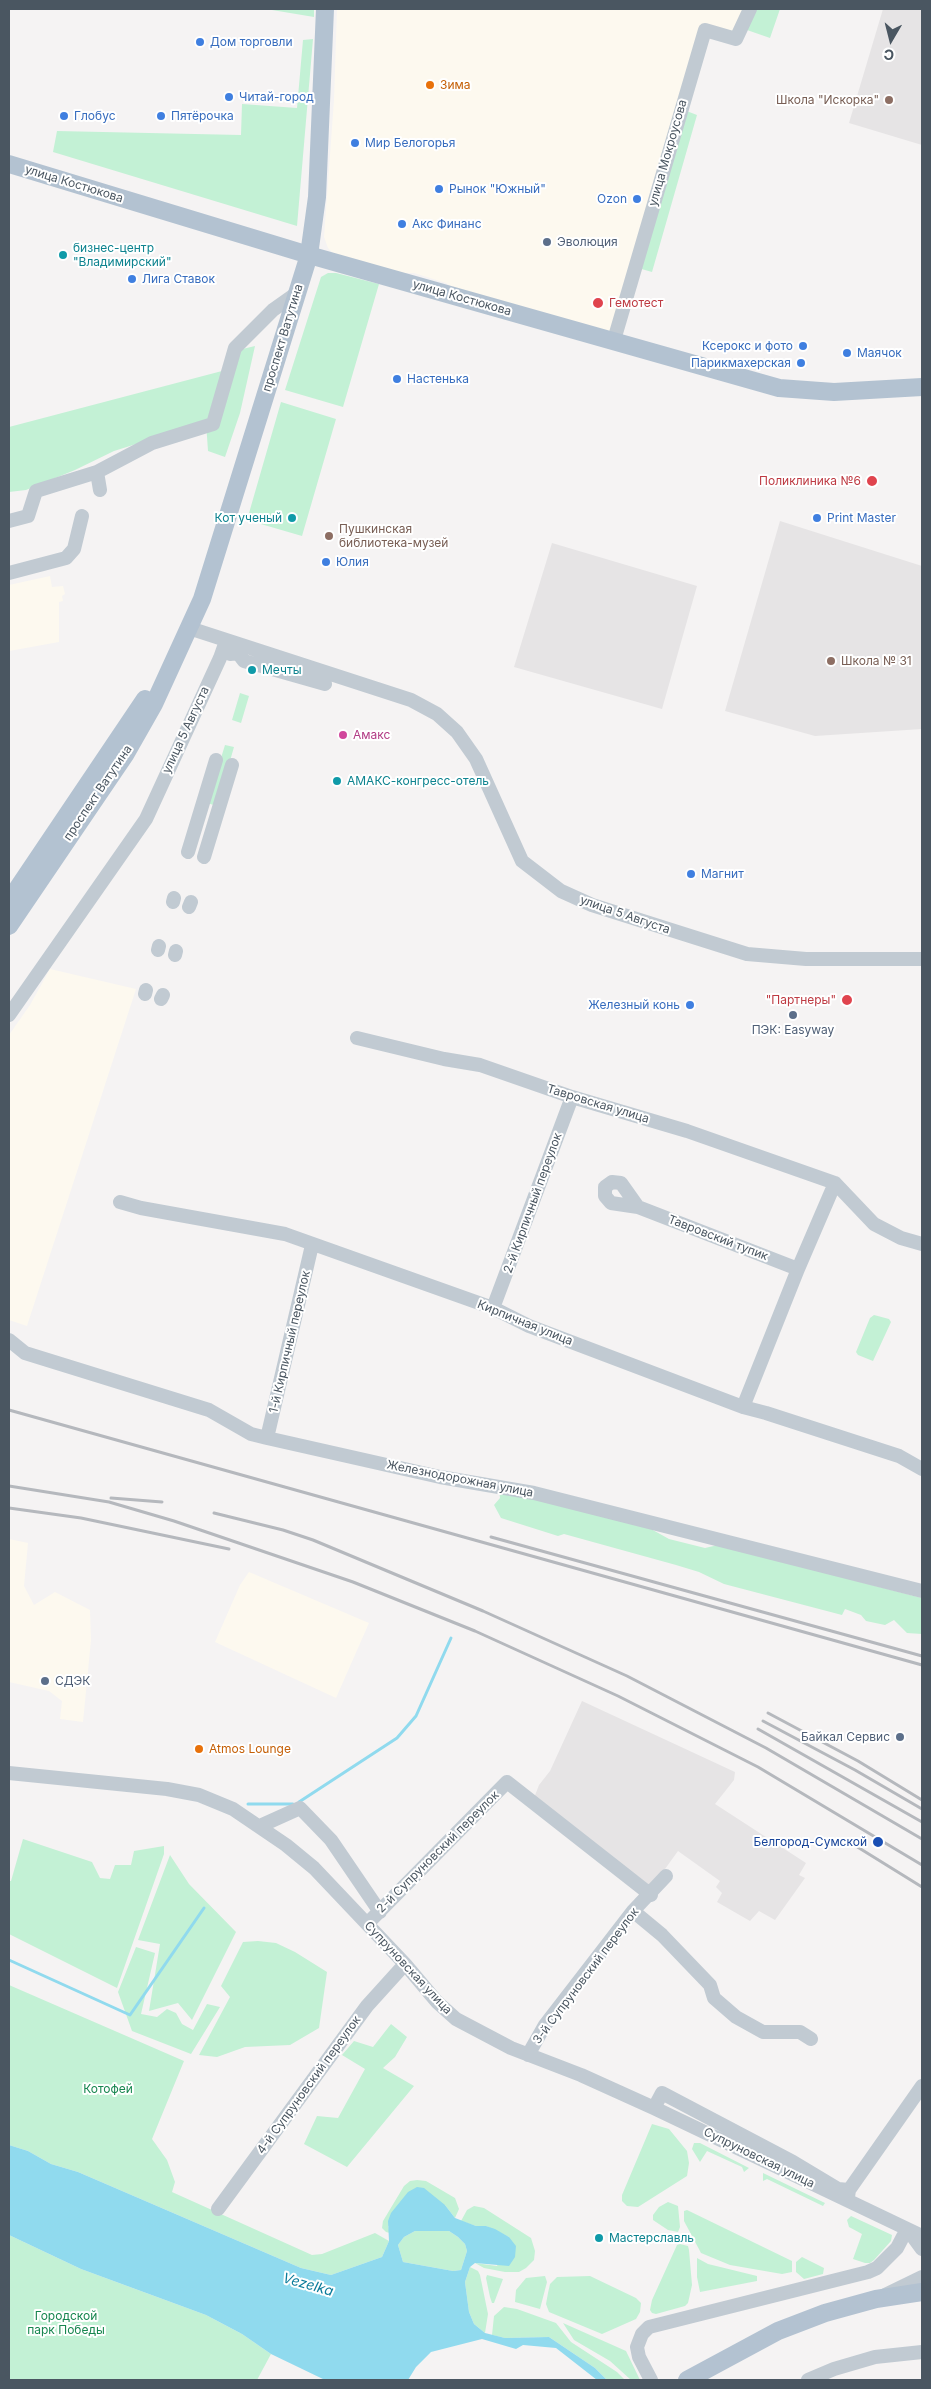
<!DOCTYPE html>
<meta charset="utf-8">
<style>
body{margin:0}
#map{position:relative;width:931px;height:2389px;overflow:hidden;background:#f5f3f3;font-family:Inter,sans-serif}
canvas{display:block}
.frame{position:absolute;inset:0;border:10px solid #4a5661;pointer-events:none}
.north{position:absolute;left:866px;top:15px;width:50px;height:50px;-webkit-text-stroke:4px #fff;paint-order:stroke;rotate:188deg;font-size:14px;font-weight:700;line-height:20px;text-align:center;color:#4a5661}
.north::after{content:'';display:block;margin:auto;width:18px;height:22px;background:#4a5661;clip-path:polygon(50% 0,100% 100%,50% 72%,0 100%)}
</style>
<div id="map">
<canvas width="931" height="2389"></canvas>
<div class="frame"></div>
<div class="north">С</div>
</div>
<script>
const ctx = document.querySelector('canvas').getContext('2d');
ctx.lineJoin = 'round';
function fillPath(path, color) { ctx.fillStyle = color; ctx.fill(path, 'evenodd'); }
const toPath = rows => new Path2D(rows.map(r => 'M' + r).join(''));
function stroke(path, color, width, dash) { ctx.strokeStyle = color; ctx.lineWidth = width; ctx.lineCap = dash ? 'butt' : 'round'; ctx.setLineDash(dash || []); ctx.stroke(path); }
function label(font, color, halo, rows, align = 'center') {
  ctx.font = font + ' Inter,sans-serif'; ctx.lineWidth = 4; ctx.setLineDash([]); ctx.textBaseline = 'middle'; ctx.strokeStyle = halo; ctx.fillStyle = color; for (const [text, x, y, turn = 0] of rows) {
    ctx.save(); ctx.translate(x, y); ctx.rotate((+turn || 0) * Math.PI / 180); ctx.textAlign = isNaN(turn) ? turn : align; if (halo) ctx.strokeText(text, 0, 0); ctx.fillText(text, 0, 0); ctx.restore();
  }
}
const commercial = toPath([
 [337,9,746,9,734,35,703,27,611,333,461,293,446,283,414,273,394,273,333,253,328,248,324,237,334,100],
 [50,576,52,587,63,586,65,594,62,596,63,601,59,602,59,642,9,651,9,585],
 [50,969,136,989,27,1326,9,1320,9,1035,30,1005],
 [9,1539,28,1543,24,1586,34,1605,55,1592,90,1610,91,1640,83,1722,60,1719,62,1701,49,1691,9,1682],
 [249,1572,369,1623,336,1698,215,1642,240,1585]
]);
const education = toPath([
 [883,9,922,9,922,145,849,123],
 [780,521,922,566,922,729,815,736,725,711],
 [552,543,697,586,662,709,514,667],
 [582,1701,735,1772,734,1780,715,1804,806,1863,799,1875,805,1878,775,1920,759,1911,750,1921,717,1902,722,1893,716,1887,720,1881,678,1851,652,1887,534,1798,539,1785,550,1771]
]);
const green = toPath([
 [266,9,314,9,314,17],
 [756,9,780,9,770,38,747,30],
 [313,39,297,226,53,152,57,131,241,135,242,104,297,108,303,40],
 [684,110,697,115,652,272,638,268],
 [328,273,336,273,379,284,343,407,285,390,321,277],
 [255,346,240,413,225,457,208,451,206,422,114,451,75,470,26,490,9,492,9,427,222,371,230,352],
 [281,402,336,419,302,536,247,520],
 [240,693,249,696,241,723,232,720],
 [225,745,234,747,217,806,207,803],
 [874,1315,889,1319,891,1322,873,1361,858,1355,856,1352,870,1318],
 [499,1490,651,1529,669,1539,705,1548,718,1545,922,1598,922,1634,907,1633,894,1620,885,1625,866,1621,861,1615,845,1609,842,1615,724,1584,699,1572,676,1565,564,1534,558,1536,501,1518,494,1505,500,1498],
 [23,1839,92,1862,100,1878,110,1879,115,1865,131,1865,134,1851,164,1846,164,1854,117,1988,9,1934,9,1881,11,1881],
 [170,1855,189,1884,236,1932,192,2020,178,2003,149,2011,160,1944,138,1940],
 [258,1941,276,1943,295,1952,327,1972,319,2028,290,2045,245,2047,217,2057,199,2055,230,1997,221,1986,243,1942],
 [136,1947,155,1953,141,2014,157,2017,167,2009,176,2013,182,2024,193,2030,207,2004,220,2007,191,2054,132,2031,118,1992],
 [9,1985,184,2061,152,2139,167,2160,175,2182,172,2192,312,2255,322,2254,375,2233,389,2241,382,2257,331,2275,301,2268,78,2172,51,2164,28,2151,9,2145],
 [391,2024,407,2037,395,2057,383,2068,414,2086,347,2167,304,2144,317,2116,338,2118,365,2069,342,2055,354,2041,373,2047],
 [652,2124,669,2129,687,2151,689,2163,687,2176,638,2207,627,2206,622,2201,622,2195],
 [694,2143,700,2143,749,2168,744,2172,742,2167,707,2151,700,2162,692,2149],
 [763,2173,825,2203,823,2206,767,2179,763,2181],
 [417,2180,426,2181,455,2198,459,2209,455,2218,445,2205,388,2226,390,2233,386,2232,382,2228,383,2221,404,2186,410,2181],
 [668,2202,678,2206,680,2227,678,2232,668,2230,653,2220,653,2215,659,2207],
 [474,2206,484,2208,531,2238,535,2251,534,2260,526,2268,519,2272,505,2272,484,2268,475,2263,497,2266,509,2237,486,2226,476,2226,461,2221,467,2210],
 [687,2210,792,2261,792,2272,782,2274,730,2265,701,2253,684,2221,684,2211],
 [851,2216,892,2235,891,2241,874,2260,870,2263,865,2263,853,2259,862,2234,849,2227,847,2220],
 [415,2231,449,2231,458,2237,465,2244,467,2251,461,2270,453,2271,403,2262,398,2245,404,2237],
 [9,2235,81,2269,206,2315,242,2334,271,2354,257,2380,9,2380],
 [680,2244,688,2246,689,2250,692,2285,688,2303,685,2306,656,2314,652,2313,650,2310,652,2300,677,2245],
 [802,2257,824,2268,823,2274,804,2279,796,2272,796,2262],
 [697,2258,708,2264,757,2276,757,2281,700,2292,697,2277],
 [470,2267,478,2271,480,2275,488,2314,485,2333,474,2324,469,2312,465,2282],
 [487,2275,503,2279,494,2303,492,2303,490,2297,486,2278],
 [545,2276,547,2282,540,2309,515,2302,516,2290,526,2278],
 [590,2276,636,2298,641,2303,640,2312,636,2319,602,2334,549,2312,546,2304,548,2293,550,2284,557,2277],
 [504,2307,517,2309,556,2323,571,2342,617,2372,625,2380,607,2380,595,2368,549,2337,505,2338,492,2335,494,2316],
 [563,2323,626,2351,640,2380,631,2380,610,2361,574,2340]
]);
const water = toPath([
 [9,2145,28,2151,51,2164,78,2172,301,2268,331,2275,382,2257,389,2241,388,2221,391,2213,408,2192,417,2187,424,2188,445,2205,455,2218,476,2226,486,2226,495,2229,509,2237,516,2246,515,2257,509,2266,475,2263,470,2267,465,2282,469,2312,474,2324,485,2333,505,2338,549,2337,595,2368,607,2380,597,2380,556,2348,523,2345,516,2349,482,2339,431,2352,416,2367,408,2380,325,2380,271,2354,242,2334,206,2315,81,2269,9,2235],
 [415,2231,449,2231,458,2237,465,2244,467,2251,461,2270,453,2271,403,2262,398,2245,404,2237]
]);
const stream = toPath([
 [299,1802,397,1738,416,1716,451,1638],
 [248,1804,293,1804],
 [9,1960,130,2015,204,1908]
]);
const minor = toPath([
 [614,340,705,30,736,39,750,9],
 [100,490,97,472,152,443,213,424,235,348,273,310,297,293],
 [9,521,28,516,36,491,97,472],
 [9,573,66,558,74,549,82,516],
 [189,628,411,700,437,714,457,732,476,759,522,861,561,891,592,905,747,954,806,959,922,959],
 [230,654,238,653,244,661,325,684],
 [188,852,216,760],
 [204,857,232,765],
 [173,902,174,898],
 [189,907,191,902],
 [158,950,159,946],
 [175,955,176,951],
 [145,994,146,990],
 [161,999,163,995],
 [9,1015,146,819,220,658,226,641],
 [357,1038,444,1059,480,1065,572,1097,687,1131,835,1183,874,1224,901,1238,922,1244],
 [120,1202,141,1208,285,1234,493,1308,529,1326,743,1407,766,1413,899,1456,922,1469],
 [638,1207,621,1183,612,1182,605,1187,605,1196,611,1203,638,1207,798,1269],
 [493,1308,572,1097],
 [9,1340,25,1353,209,1410,251,1434,267,1438,440,1477,534,1493,922,1591],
 [743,1407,798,1269,835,1183],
 [267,1438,312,1245],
 [9,1773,167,1789,199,1795,233,1809,286,1845,314,1868,405,1964,437,2002,456,2019,511,2048,581,2075,654,2108,922,2236],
 [260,1826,300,1808,331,1840,380,1912],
 [633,1911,662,1935,710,1985,714,1998,736,2017,763,2032,800,2032,811,2039],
 [367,1924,507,1782,651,1895],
 [528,2055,545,2025,633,1911,666,1876],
 [654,2108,662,2093,793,2162,838,2189,849,2190],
 [848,2197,849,2190,922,2086],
 [218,2209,367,2006,405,1964],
 [908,2230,922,2249],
 [885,2295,922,2277],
 [651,2380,639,2357,637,2347,642,2334,649,2327,868,2272,877,2268,897,2248,907,2229],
 [808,2380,834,2369,875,2357,922,2352]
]);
const major = toPath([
 [9,164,309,255,779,388,834,392,922,387],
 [9,901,145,699],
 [9,926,125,755,154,704,202,599,309,255,317,197,325,9],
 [687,2380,778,2331,825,2313,876,2299,922,2292]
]);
const rail = toPath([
 [9,1410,922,1665],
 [9,1486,109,1502,174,1521,353,1582,475,1631,618,1696,758,1767,922,1865],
 [111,1498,162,1502],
 [9,1508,81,1518,229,1549],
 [214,1513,283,1530,313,1540,483,1611,627,1676,766,1748,922,1839],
 [491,1537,922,1656],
 [768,1713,858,1761,922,1800],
 [763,1721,855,1770,922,1809],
 [758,1729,922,1822],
 [851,1843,922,1887]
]);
const markers = [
 [200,42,5,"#3f7fe0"],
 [430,85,5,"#e8710a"],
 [229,97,5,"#3f7fe0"],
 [889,100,5,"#8d6e63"],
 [64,116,5,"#3f7fe0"],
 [161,116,5,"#3f7fe0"],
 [355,143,5,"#3f7fe0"],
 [439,189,5,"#3f7fe0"],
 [637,199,5,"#3f7fe0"],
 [402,224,5,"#3f7fe0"],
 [547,242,5,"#5c6f8a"],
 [63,255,5,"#0f9aa8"],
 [132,279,5,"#3f7fe0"],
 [598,303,6,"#e0444e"],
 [803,346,5,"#3f7fe0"],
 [847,353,5,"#3f7fe0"],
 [801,363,5,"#3f7fe0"],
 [397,379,5,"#3f7fe0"],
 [872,481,6,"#e0444e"],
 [292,518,5,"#0f9aa8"],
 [817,518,5,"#3f7fe0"],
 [329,536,5,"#8d6e63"],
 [326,562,5,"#3f7fe0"],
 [831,661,5,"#8d6e63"],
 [252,670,5,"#0f9aa8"],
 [343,735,5,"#d1479c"],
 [337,781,5,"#0f9aa8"],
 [691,874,5,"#3f7fe0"],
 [847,1000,6,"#e0444e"],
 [690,1005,5,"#3f7fe0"],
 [793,1015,5,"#5c6f8a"],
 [45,1681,5,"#5c6f8a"],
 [900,1737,5,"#5c6f8a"],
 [199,1749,5,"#e8710a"],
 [878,1842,6,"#1a4fb4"],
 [599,2238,5,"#0f9aa8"]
];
const shopNames = [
 ["Дом торговли",210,42],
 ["Читай-город",239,97],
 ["Глобус",74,116],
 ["Пятёрочка",171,116],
 ["Мир Белогорья",365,143],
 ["Рынок \"Южный\"",449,189],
 ["Ozon",627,199,"right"],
 ["Акс Финанс",412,224],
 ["Лига Ставок",142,279],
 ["Ксерокс и фото",793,346,"right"],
 ["Маячок",857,353],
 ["Парикмахерская",791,363,"right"],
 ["Настенька",407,379],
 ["Print Master",827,518],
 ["Юлия",336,562],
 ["Магнит",701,874],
 ["Железный конь",680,1005,"right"]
];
const foodNames = [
 ["Зима",440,85],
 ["Atmos Lounge",209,1749]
];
const educationNames = [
 ["Школа \"Искорка\"",879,100,"right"],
 ["Пушкинская",339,529],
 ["библиотека-музей",339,543],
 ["Школа № 31",841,661]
];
const streetNames = [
 ["улица Мокроусова",668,153,-74],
 ["улица Костюкова",74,184,17],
 ["улица Костюкова",462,298,16],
 ["проспект Ватутина",283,338,-73],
 ["улица 5 Августа",186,730,-65],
 ["проспект Ватутина",98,793,-56],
 ["улица 5 Августа",625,915,19],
 ["Тавровская улица",598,1104,17],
 ["2-й Кирпичный переулок",533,1203,-70],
 ["Тавровский тупик",718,1238,21],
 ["Кирпичная улица",525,1323,22],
 ["1-й Кирпичный переулок",290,1342,-77],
 ["Железнодорожная улица",460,1479,11],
 ["2-й Супруновский переулок",438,1852,-45],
 ["Супруновская улица",408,1968,47],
 ["3-й Супруновский переулок",586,1976,-53],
 ["4-й Супруновский переулок",309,2085,-54],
 ["Супруновская улица",759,2158,26]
];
const serviceNames = [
 ["Эволюция",557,242],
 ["ПЭК: Easyway",793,1030,"center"],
 ["СДЭК",55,1681],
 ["Байкал Сервис",890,1737,"right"]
];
const cultureNames = [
 ["бизнес-центр",73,248],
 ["\"Владимирский\"",73,262],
 ["Кот ученый",282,518,"right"],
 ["Мечты",262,670],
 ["АМАКС-конгресс-отель",347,781],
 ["Мастерславль",609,2238]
];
const healthNames = [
 ["Гемотест",609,303,"left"],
 ["Поликлиника №6",861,481],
 ["\"Партнеры\"",836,1000]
];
const hotelNames = [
 ["Амакс",353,735]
];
const transitNames = [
 ["Белгород-Сумской",867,1842]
];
const parkNames = [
 ["Котофей",108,2089],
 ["Городской",66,2316],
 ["парк Победы",66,2330]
];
const waterNames = [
 ["Vezelka",308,2285,16]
];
fillPath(commercial, '#fdf9ef');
fillPath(education, '#e6e4e5');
fillPath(green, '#c3f1d5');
fillPath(water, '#90daee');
stroke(stream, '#90daee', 3);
stroke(minor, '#c1cad2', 14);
stroke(major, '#b3c2d1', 18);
stroke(rail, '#b5b8bd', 3);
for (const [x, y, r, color] of markers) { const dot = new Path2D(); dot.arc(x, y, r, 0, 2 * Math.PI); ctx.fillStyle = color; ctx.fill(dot); stroke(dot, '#fff', 2); }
label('12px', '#366cbe', '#fff', shopNames, 'left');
label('12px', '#c56008', '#fff', foodNames, 'left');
label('12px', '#785e54', '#fff', educationNames, 'left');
label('12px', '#4a5661', '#fff', streetNames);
label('12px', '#4e5e75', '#fff', serviceNames, 'left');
label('12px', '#0d838f', '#fff', cultureNames, 'left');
label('12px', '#be3a42', '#fff', healthNames, 'right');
label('12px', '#b23c85', '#fff', hotelNames, 'left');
label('12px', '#164399', '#fff', transitNames, 'right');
label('12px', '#17864f', '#fff', parkNames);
label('italic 14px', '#0c7c9b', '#fff', waterNames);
</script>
